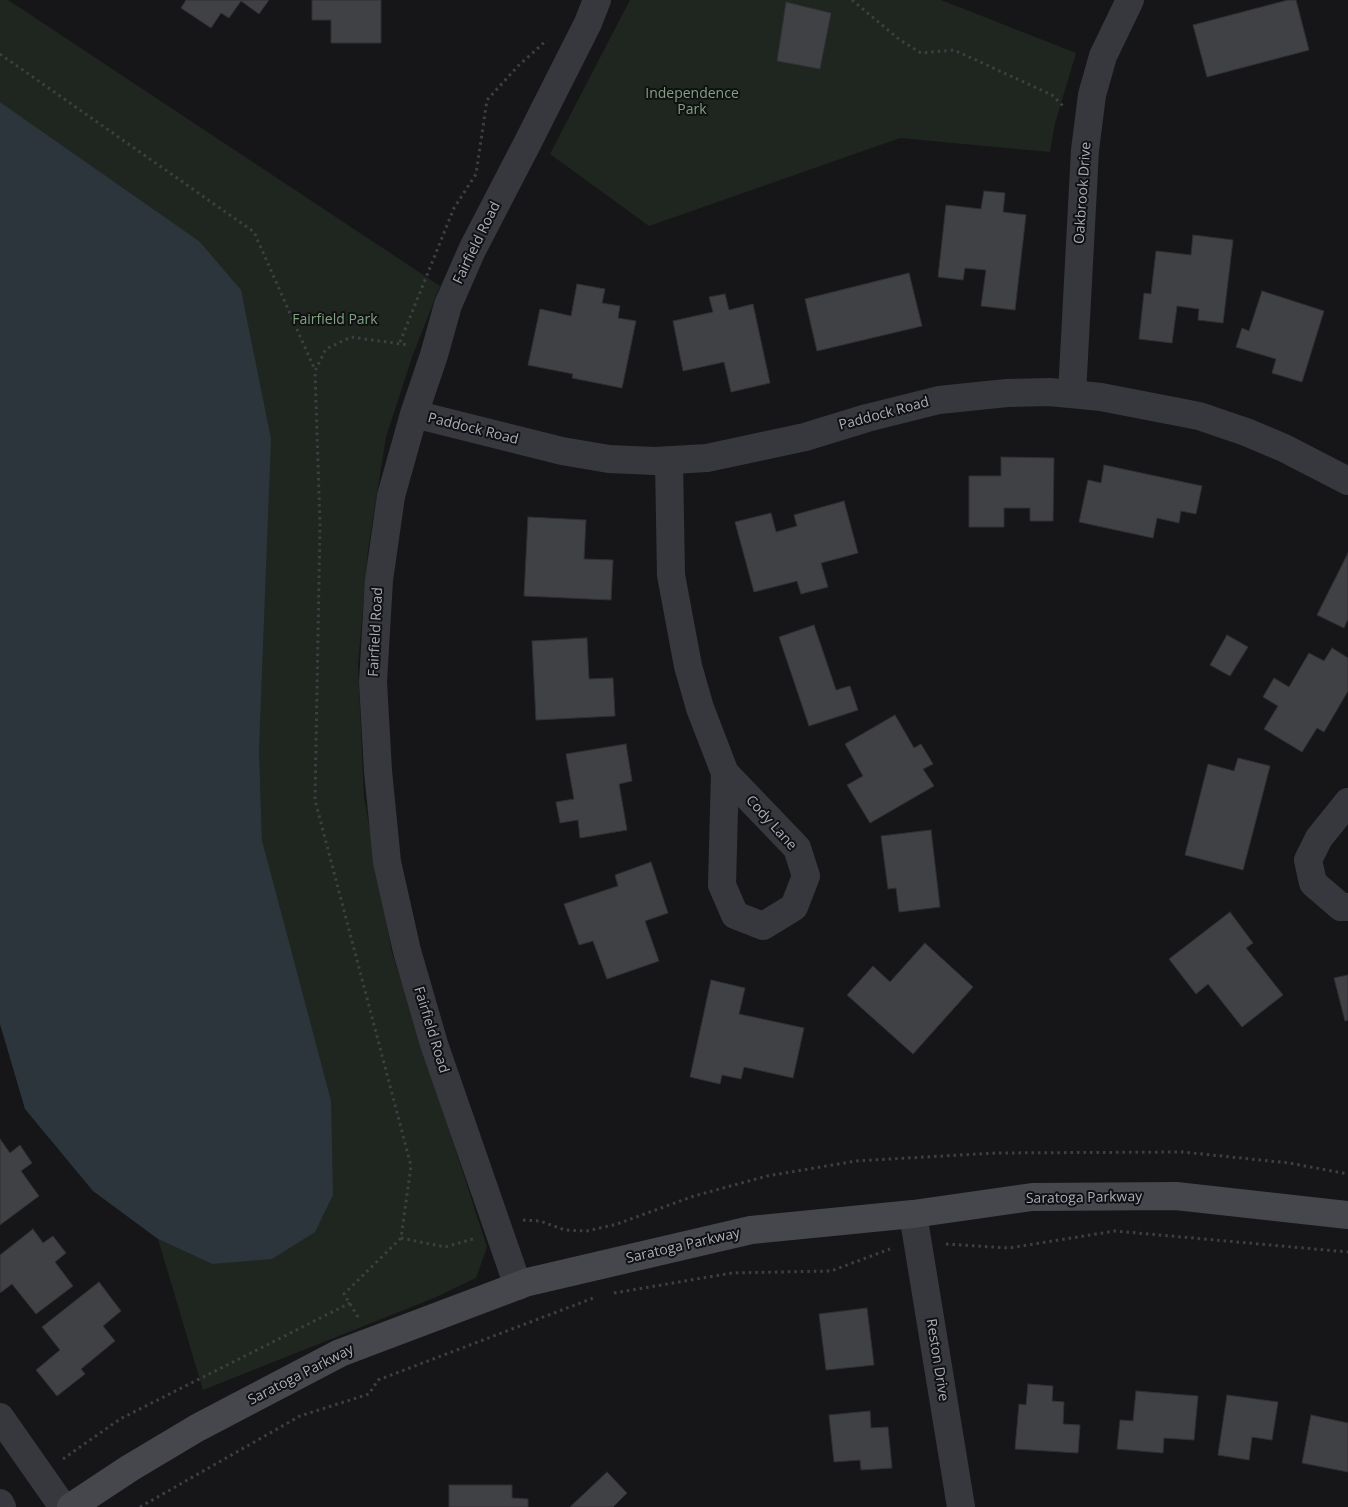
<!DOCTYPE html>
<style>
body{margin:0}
canvas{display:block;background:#161618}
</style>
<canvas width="1348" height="1507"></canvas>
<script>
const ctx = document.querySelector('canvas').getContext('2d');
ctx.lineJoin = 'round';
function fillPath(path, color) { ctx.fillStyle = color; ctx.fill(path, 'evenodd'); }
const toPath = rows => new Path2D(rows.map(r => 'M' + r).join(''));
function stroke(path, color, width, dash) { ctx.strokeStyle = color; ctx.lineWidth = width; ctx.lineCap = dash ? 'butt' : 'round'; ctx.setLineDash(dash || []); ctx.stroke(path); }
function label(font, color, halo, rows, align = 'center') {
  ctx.font = font + ' "Open Sans",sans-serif'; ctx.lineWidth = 4; ctx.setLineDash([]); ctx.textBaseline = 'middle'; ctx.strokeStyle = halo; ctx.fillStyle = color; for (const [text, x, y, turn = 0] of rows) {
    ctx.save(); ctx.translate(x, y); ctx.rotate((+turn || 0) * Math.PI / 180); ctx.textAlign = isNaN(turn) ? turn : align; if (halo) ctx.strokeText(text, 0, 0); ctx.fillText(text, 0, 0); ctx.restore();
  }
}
const green = toPath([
 [0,0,8,0,440,286,412,357,386,437,368,550,358,665,364,797,392,953,487,1247,476,1278,434,1298,203,1390,158,1239,212,1264,295,968,262,840,259,748,199,241,0,102],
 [630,0,941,0,1076,53,1055,123,1050,152,900,138,649,226,550,154]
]);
const water = toPath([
 [0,102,199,241,241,290,271,439,259,748,262,840,331,1101,333,1195,315,1232,272,1259,212,1264,158,1239,93,1191,25,1109,0,1024]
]);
const building = toPath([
 [186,0,269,0,259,14,241,1,229,18,221,13,211,28,181,8,186,0],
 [312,0,381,0,381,43,331,43,331,20,312,20,312,0],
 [1288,0,1296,0,1309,50,1207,77,1193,25,1288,0],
 [786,2,831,13,820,69,777,61,786,2],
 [984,191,1005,193,1003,212,1026,215,1015,310,981,306,986,270,965,268,963,280,938,277,946,205,981,209,984,191],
 [1193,235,1233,240,1223,323,1198,320,1199,309,1177,306,1172,343,1139,339,1144,293,1151,294,1156,251,1191,255,1193,235],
 [909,273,922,326,817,351,805,299,909,273],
 [577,284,605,289,602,303,620,306,618,318,636,321,622,388,572,378,573,374,528,365,540,309,571,316,577,284],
 [1262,291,1324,311,1302,382,1272,373,1276,359,1236,347,1242,328,1249,331,1262,291],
 [725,294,729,310,753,304,770,383,731,392,724,362,683,371,673,321,713,312,709,297,725,294],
 [1001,457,1054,458,1053,521,1030,521,1030,508,1004,508,1004,527,969,527,969,476,1001,476,1001,457],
 [1104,465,1202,486,1196,514,1181,511,1179,523,1157,518,1153,538,1079,522,1088,480,1101,483,1104,465],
 [844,501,858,553,821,563,828,587,801,594,797,581,754,592,735,522,771,513,776,532,797,526,794,515,844,501],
 [528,517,586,520,584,559,613,560,611,600,524,596,528,517],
 [1348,553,1348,619,1344,628,1317,615,1348,553],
 [814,625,836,690,850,686,858,710,809,726,779,637,814,625],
 [1227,635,1248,647,1230,676,1210,665,1227,635],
 [587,638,589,679,613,678,615,716,536,720,532,641,587,638],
 [1332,648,1348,658,1348,691,1324,732,1317,728,1302,752,1264,729,1278,706,1263,697,1274,678,1289,687,1309,653,1324,661,1332,648],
 [895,715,914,748,921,744,933,764,923,769,934,786,870,823,847,785,863,776,845,744,895,715],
 [626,744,632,781,619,784,627,830,580,838,578,820,560,823,556,802,574,799,566,754,626,744],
 [1238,758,1270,766,1243,870,1185,855,1208,764,1234,771,1238,758],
 [931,830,940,907,899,912,896,888,888,889,881,836,931,830],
 [651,862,668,913,645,921,659,961,607,979,593,941,579,945,564,904,618,886,615,875,651,862],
 [1230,912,1253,943,1246,948,1283,995,1242,1027,1208,984,1196,994,1169,959,1230,912],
 [925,943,973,987,913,1054,847,995,873,966,890,982,925,943],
 [1348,975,1348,1020,1345,1021,1334,978,1348,975],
 [711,980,745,988,739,1014,804,1028,793,1078,744,1067,741,1079,722,1075,720,1084,690,1077,711,980],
 [0,1139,10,1153,20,1145,32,1163,21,1171,39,1196,0,1225,0,1139],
 [33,1229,43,1243,53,1236,66,1253,55,1262,73,1286,36,1314,12,1284,0,1293,0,1255,33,1229],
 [99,1282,121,1311,103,1326,115,1341,81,1369,85,1374,57,1396,36,1370,60,1350,42,1327,99,1282],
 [867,1308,874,1365,826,1370,819,1314,867,1308],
 [1028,1384,1053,1386,1052,1401,1064,1402,1063,1424,1080,1425,1078,1453,1015,1449,1019,1404,1026,1405,1028,1384],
 [1136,1391,1198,1396,1194,1440,1164,1438,1163,1453,1117,1449,1120,1420,1133,1421,1136,1391],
 [1227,1395,1278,1402,1272,1440,1252,1437,1249,1460,1218,1455,1227,1395],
 [870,1411,871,1428,888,1427,892,1468,861,1470,860,1460,834,1462,829,1415,870,1411],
 [1311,1415,1348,1423,1348,1472,1302,1463,1311,1415],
 [607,1472,627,1493,613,1507,570,1507,607,1472],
 [449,1485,512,1485,512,1498,528,1499,528,1507,449,1507,449,1485]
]);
const path = toPath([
 [852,0,900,40,921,53,954,50,1052,95,1063,106],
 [0,54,254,232,315,370],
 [400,342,454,208,476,174,487,100,518,66,547,40],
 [523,1220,540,1221,565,1230,587,1231,617,1224,694,1196,767,1176,856,1161,995,1153,1183,1152,1289,1163,1348,1174],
 [401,1238,445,1247,473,1239],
 [946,1244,1009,1248,1115,1231,1348,1252],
 [614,1293,732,1273,831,1271,890,1249],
 [358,1317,344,1294,401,1238,411,1166,315,800,320,525,315,371,326,349,351,337,408,345],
 [63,1459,120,1419,350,1303],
 [140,1507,300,1416,369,1394,378,1380,596,1297]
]);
const street = toPath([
 [1072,394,1085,150,1092,95,1103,56,1130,0],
 [414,414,562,451,609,459,655,461,707,458,805,437,867,418,939,400,1007,393,1050,392,1101,397,1199,416,1246,432,1284,448,1348,481],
 [669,461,671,575,688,666,700,708,725,773,722,885,735,915,763,926,794,907,806,876,797,848,725,773],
 [1348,802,1319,838,1308,860,1313,883,1341,907,1348,907],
 [913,1214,961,1507],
 [518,1286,434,1044,407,951,387,862,378,771,373,682,379,580,391,496,414,414,434,355,448,305,472,250,528,142,588,23,597,0],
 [0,1417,63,1507],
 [0,1503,2,1507]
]);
const secondary = toPath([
 [71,1507,130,1468,197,1428,340,1353,528,1282,751,1230,913,1214,1032,1197,1176,1196,1348,1215]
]);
const parkNames = [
 ["Independence",692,94],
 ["Park",692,110],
 ["Fairfield Park",335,320]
];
const streetNames = [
 ["Oakbrook Drive",1083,193,-86],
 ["Fairfield Road",477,243,-64],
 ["Paddock Road",884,414,-15],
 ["Paddock Road",473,429,14],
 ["Fairfield Road",376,632,-87],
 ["Cody Lane",771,823,48],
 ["Fairfield Road",431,1030,73],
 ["Saratoga Parkway",1084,1198,-1],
 ["Saratoga Parkway",683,1246,-13],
 ["Reston Drive",937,1360,81],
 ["Saratoga Parkway",301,1375,-27]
];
fillPath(green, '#1e261f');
fillPath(water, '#2c353c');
fillPath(building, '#404145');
stroke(building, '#303034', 1);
stroke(path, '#3d3f44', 3, [2.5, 4]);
stroke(street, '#37383d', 28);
stroke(secondary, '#45474d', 28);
label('14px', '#7fa381', '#111113', parkNames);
label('14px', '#a8adb8', '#111113', streetNames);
</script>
